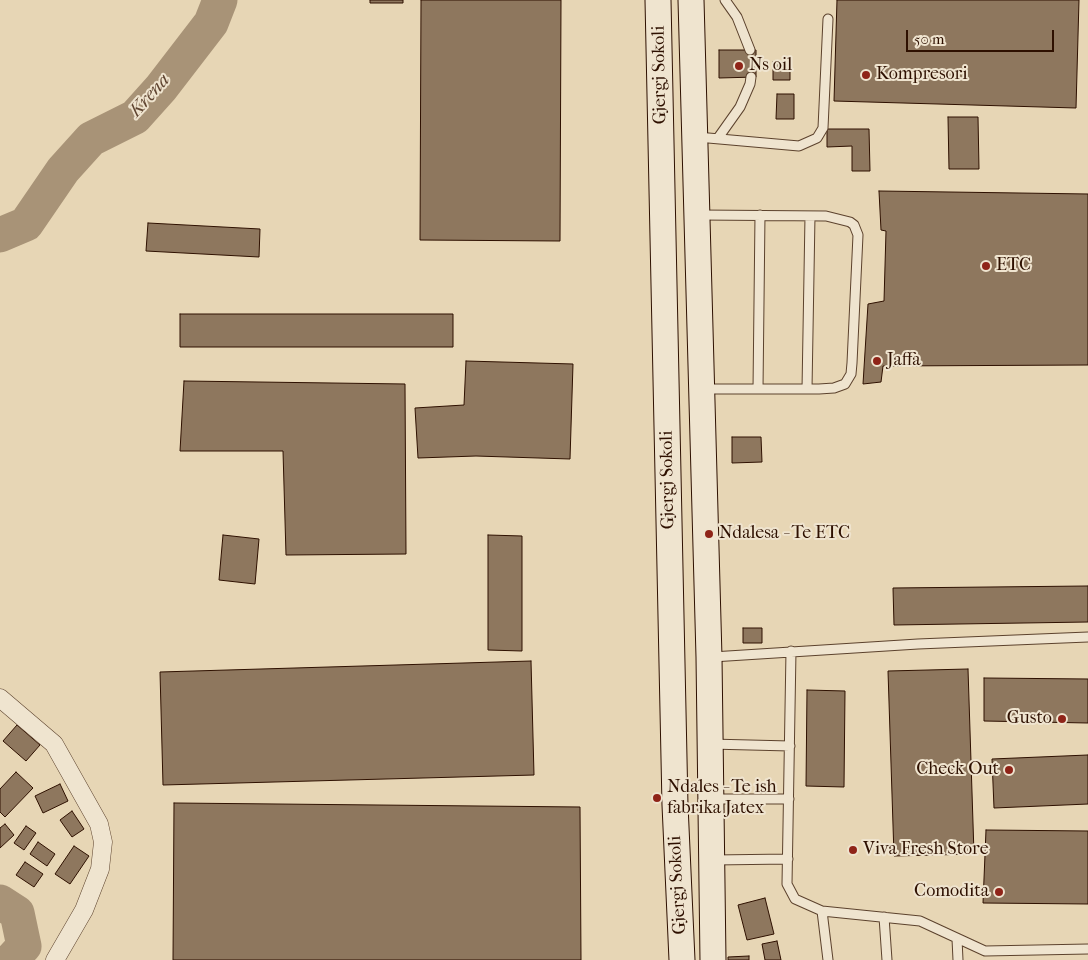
<!DOCTYPE html>
<style>
body{margin:0}
#map{position:relative;width:1088px;height:960px;overflow:hidden;background:#e7d6b5;font-family:"IM FELL French Canon",serif}
canvas{display:block}
.scale{position:absolute;left:906px;top:30px;width:148px;height:22px;box-sizing:border-box;border:2px solid #2e1000;border-top:0;padding-left:6px;font-size:15px;line-height:18px;white-space:nowrap;color:#2e1000;-webkit-text-stroke:4px #efe4cf;paint-order:stroke}
</style>
<div id="map">
<canvas width="1088" height="960"></canvas>
<div class="scale">50 m</div>
</div>
<script>
const ctx = document.querySelector('canvas').getContext('2d');
ctx.lineJoin = 'round';
const toPath = rows => new Path2D(rows.map(r => 'M' + r).join(''));
function stroke(path, color, width, dash) { ctx.strokeStyle = color; ctx.lineWidth = width; ctx.lineCap = dash ? 'butt' : 'round'; ctx.setLineDash(dash || []); ctx.stroke(path); }
function fillPath(path, color) { ctx.fillStyle = color; ctx.fill(path, 'evenodd'); }
function label(font, color, halo, rows, align = 'center') {
  ctx.font = font + ' "IM FELL French Canon",serif'; ctx.lineWidth = 4; ctx.setLineDash([]); ctx.textBaseline = 'middle'; ctx.strokeStyle = halo; ctx.fillStyle = color; for (const [text, x, y, turn = 0] of rows) {
    ctx.save(); ctx.translate(x, y); ctx.rotate((+turn || 0) * Math.PI / 180); ctx.textAlign = isNaN(turn) ? turn : align; if (halo) ctx.strokeText(text, 0, 0); ctx.fillText(text, 0, 0); ctx.restore();
  }
}
const river = toPath([
 [0,235,26,224,63,170,91,139,135,117,161,88,211,23,220,0],
 [0,902,17,913,24,946,11,960]
]);
const building = toPath([
 [370,0,403,0,403,3,370,3,370,0],
 [421,0,561,0,560,241,420,240,421,0],
 [837,0,1079,0,1076,108,834,101,837,0],
 [719,50,756,50,756,77,719,78,719,50],
 [773,62,790,62,790,80,773,80,773,62],
 [777,94,794,94,794,119,776,119,777,94],
 [948,117,978,117,979,169,949,169,948,117],
 [827,129,869,129,870,171,852,171,852,146,827,147,827,129],
 [879,191,1088,194,1088,365,883,366,881,382,863,384,868,304,884,301,886,231,881,230,879,191],
 [148,223,260,229,259,257,146,251,148,223],
 [180,314,453,314,453,347,180,347,180,314],
 [466,361,573,364,570,459,476,456,418,458,415,408,464,405,466,361],
 [184,381,405,384,406,554,286,555,283,451,180,451,184,381],
 [732,437,761,437,762,462,732,463,732,437],
 [223,535,259,539,255,584,219,580,223,535],
 [488,535,522,536,522,651,488,650,488,535],
 [1088,586,1088,622,894,625,893,588,1088,586],
 [743,628,762,628,762,643,743,643,743,628],
 [531,661,534,775,163,785,160,672,531,661],
 [968,669,974,854,894,856,888,671,968,669],
 [984,678,1088,679,1088,723,984,721,984,678],
 [807,690,845,691,844,787,806,786,807,690],
 [17,725,40,745,26,761,3,741,17,725],
 [1088,755,1088,804,994,808,992,759,1088,755],
 [16,772,33,788,5,817,0,812,0,789,16,772],
 [60,784,68,801,43,813,35,796,60,784],
 [174,803,580,807,581,960,173,960,174,803],
 [72,811,84,829,72,837,60,820,72,811],
 [5,824,14,835,0,848,0,828,5,824],
 [26,826,36,833,24,850,14,843,26,826],
 [986,830,1088,831,1088,904,983,903,986,830],
 [38,842,55,854,47,866,30,854,38,842],
 [74,846,89,856,70,884,55,874,74,846],
 [25,862,43,874,34,887,16,875,25,862],
 [765,898,774,934,747,940,738,905,765,898],
 [777,941,781,960,765,960,762,944,777,941],
 [749,956,749,960,728,960,728,957,749,956]
]);
const lane = toPath([
 [725,0,737,17,750,50],
 [697,137,799,146,817,138,823,128,828,19],
 [718,138,740,107,750,84,751,77],
 [700,215,826,216,850,222,854,225,858,235,852,363,851,374,845,384,834,388,819,389,704,389],
 [758,389,760,215],
 [807,389,810,216],
 [791,651,787,884,795,899,822,911,920,921,985,951,1088,949],
 [712,657,918,644,1088,637],
 [710,744,790,746],
 [714,799,789,799],
 [714,860,788,859],
 [822,911,828,960],
 [884,917,887,960],
 [957,939,958,960]
]);
const street = toPath([
 [0,698,54,744,99,824,103,842,100,869,84,910,55,960]
]);
const secondary = toPath([
 [658,0,675,805,682,960],
 [691,0,709,657,713,960]
]);
const markers = [
 [739,66,5,"#8f2418"],
 [866,75,5,"#8f2418"],
 [986,266,5,"#8f2418"],
 [877,361,5,"#8f2418"],
 [709,534,5,"#8f2418"],
 [1062,719,5,"#8f2418"],
 [1009,770,5,"#8f2418"],
 [657,798,5,"#8f2418"],
 [853,850,5,"#8f2418"],
 [999,892,5,"#8f2418"]
];
const poiNames = [
 ["Ns oil",749,66],
 ["Kompresori",876,75],
 ["ETC",996,266],
 ["Jaffa",887,361],
 ["Ndalesa - Te ETC",719,534],
 ["Gusto",1052,719,"right"],
 ["Check Out",999,770,"right"],
 ["Ndales - Te ish",667,788],
 ["fabrika Jatex",667,809],
 ["Viva Fresh Store",863,850],
 ["Comodita",989,892,"right"]
];
const streetNames = [
 ["Gjergj Sokoli",660,75,-91],
 ["Gjergj Sokoli",668,480,-91],
 ["Gjergj Sokoli",678,885,-93]
];
const waterNames = [
 ["Krena",150,96,-48]
];
stroke(river, '#a89377', 35);
fillPath(building, '#8e775e');
stroke(building, '#2e1000', 1);
stroke(lane, '#5c422d', 11);
stroke(street, '#5c422d', 19);
stroke(secondary, '#2e1000', 27);
stroke(lane, '#efe4cf', 9);
stroke(street, '#efe4cf', 18);
stroke(secondary, '#efe4cf', 25);
for (const [x, y, r, color] of markers) { const dot = new Path2D(); dot.arc(x, y, r, 0, 2 * Math.PI); ctx.fillStyle = color; ctx.fill(dot); stroke(dot, '#efe4cf', 2); }
label('18px', '#2e1000', '#efe4cf', poiNames, 'left');
label('18px', '#2e1000', '#efe4cf', streetNames);
label('italic 19px', '#5f4430', '#efe4cf', waterNames);
</script>
